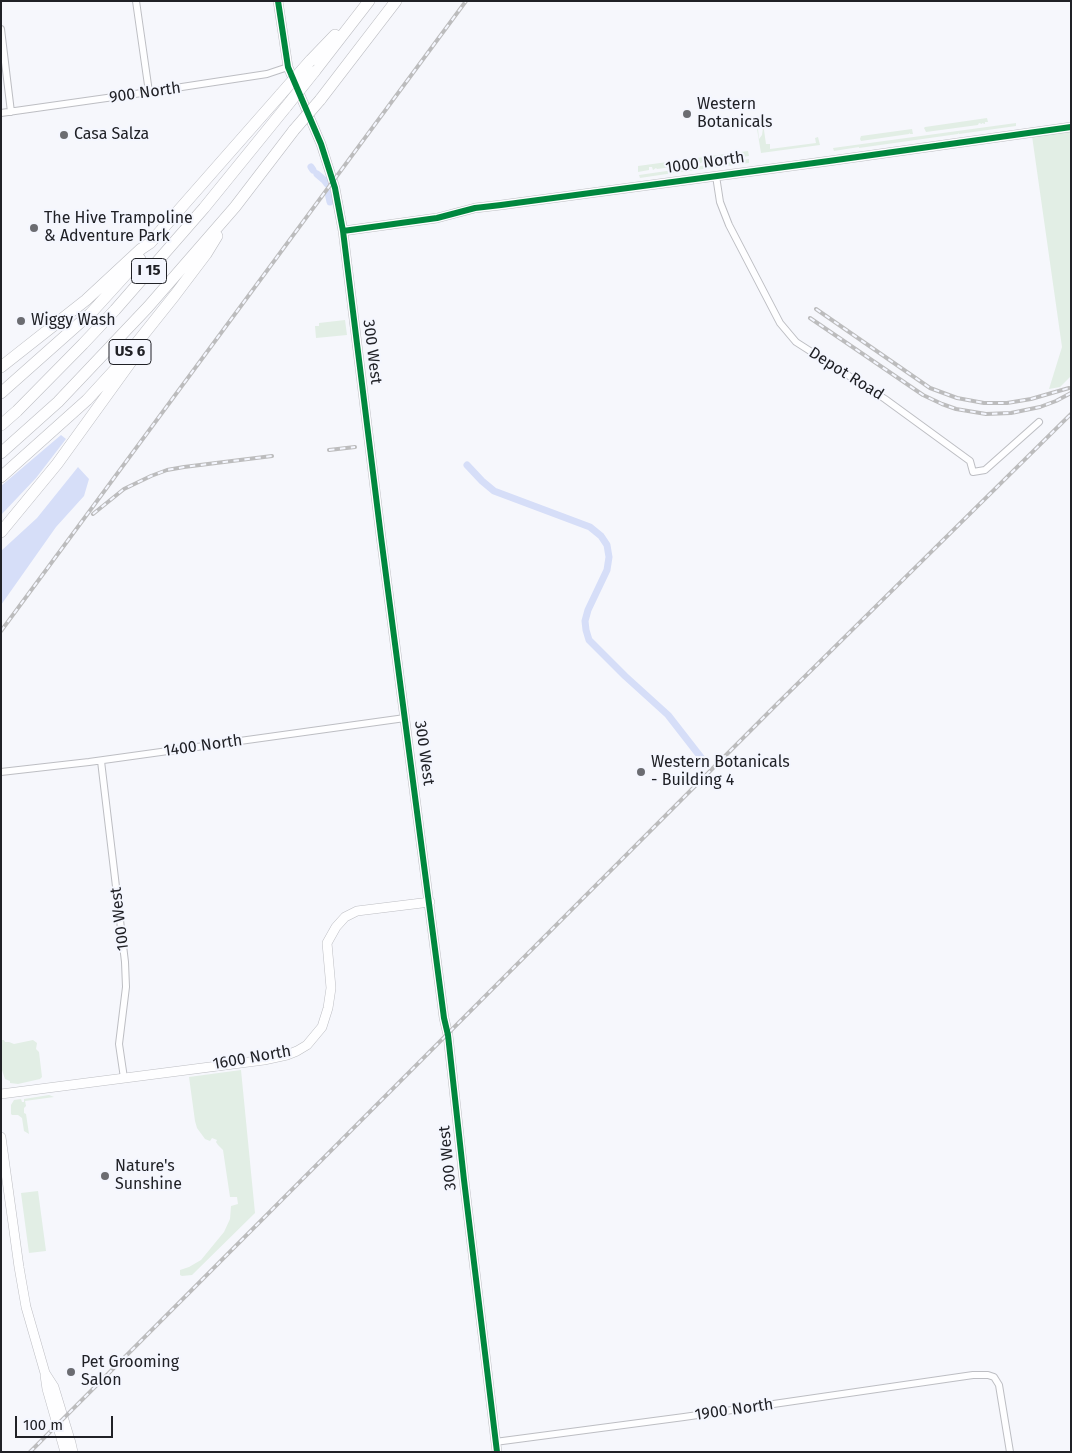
<!DOCTYPE html>
<style>
body{margin:0}
#map{position:relative;width:1072px;height:1453px;overflow:hidden;background:#f6f7fc;font-family:"Fira Sans",sans-serif}
canvas{display:block}
.frame{position:absolute;inset:0;border:2px solid #202126;pointer-events:none}
.scale{position:absolute;left:15px;top:1416px;width:98px;height:22px;box-sizing:border-box;border:2px solid #202126;border-top:0;padding-left:6px;font-size:15px;line-height:18px;white-space:nowrap;color:#202126;-webkit-text-stroke:4px #f4f6fe;paint-order:stroke}
</style>
<div id="map">
<canvas width="1072" height="1453"></canvas>
<div class="frame"></div>
<div class="scale">100 m</div>
</div>
<script>
const ctx = document.querySelector('canvas').getContext('2d');
ctx.lineJoin = 'round';
function fillPath(path, color) { ctx.fillStyle = color; ctx.fill(path, 'evenodd'); }
const toPath = rows => new Path2D(rows.map(r => 'M' + r).join(''));
function stroke(path, color, width, dash) { ctx.strokeStyle = color; ctx.lineWidth = width; ctx.lineCap = dash ? 'butt' : 'round'; ctx.setLineDash(dash || []); ctx.stroke(path); }
function label(font, color, halo, rows, align = 'center') {
  ctx.font = font + ' "Fira Sans",sans-serif'; ctx.lineWidth = 4; ctx.setLineDash([]); ctx.textBaseline = 'middle'; ctx.strokeStyle = halo; ctx.fillStyle = color; for (const [text, x, y, turn = 0] of rows) {
    ctx.save(); ctx.translate(x, y); ctx.rotate((+turn || 0) * Math.PI / 180); ctx.textAlign = isNaN(turn) ? turn : align; if (halo) ctx.strokeText(text, 0, 0); ctx.fillText(text, 0, 0); ctx.restore();
  }
}
const green = toPath([
 [987,118,988,122,985,122,985,124,982,123,982,124,979,123,978,125,926,132,924,128,925,127],
 [1016,123,1016,126,959,134,959,133,958,134,859,148,859,147,834,151,833,148],
 [763,128,764,130,766,144,770,144,770,149,816,143,815,138,818,137,820,145,761,153,757,129,758,129,759,139,762,135],
 [912,129,913,134,910,134,910,133,909,134,861,141,860,139,861,136],
 [1071,131,1071,376,1060,387,1049,389,1062,347,1032,136],
 [748,151,749,156,704,163,703,161,701,163,689,165,688,163,688,165,657,169,656,168,653,170,652,167,649,167,649,170,638,172,638,166],
 [749,159,749,163,681,172,680,171,680,172,640,178,639,175],
 [345,320,347,335,316,338,315,326,319,326,319,323],
 [1,1040,4,1040,5,1042,9,1042,14,1044,33,1040,37,1043,36,1049,39,1052,42,1077,40,1079,18,1084,10,1083,10,1081,5,1079,1,1067],
 [241,1070,255,1213,192,1275,182,1276,180,1275,180,1270,189,1267,201,1260,224,1232,230,1219,231,1206,238,1204,237,1197,230,1197,223,1150,218,1145,216,1142,217,1140,212,1138,210,1141,205,1139,197,1128,195,1121,189,1077],
 [49,1095,54,1097,25,1101,26,1106,24,1108,24,1113,26,1114,29,1134,24,1131,22,1118,18,1115,12,1115,11,1114,11,1105,14,1100,21,1099,22,1102,24,1102,24,1099],
 [38,1191,46,1251,29,1253,21,1193]
]);
const water = toPath([
 [61,435,66,439,36,478,1,515,1,486],
 [78,467,89,479,84,496,56,527,1,605,1,551,37,518]
]);
const canal = toPath([
 [311,167,313,170],
 [317,174,324,180,327,184],
 [328,193,330,202],
 [467,465,482,481,494,491,590,527,601,536,607,545,609,557,607,570,588,610,585,621,586,630,589,640,625,676,668,715,703,760]
]);
const street = toPath([
 [136,1,149,92],
 [1,29,11,112],
 [1,113,149,92,267,74,288,67],
 [716,176,720,202,729,225,780,323,796,342,885,399,970,461,973,472,985,470,1039,422],
 [101,761,125,962,126,987,119,1044,124,1078],
 [1,772,89,762,405,718],
 [495,1442,684,1417,973,1375,988,1375,994,1377,999,1385,1010,1452]
]);
const secondary = toPath([
 [278,1,288,67,321,144,335,188,343,231,381,537,444,1018,448,1035,464,1180,497,1452],
 [343,231,437,218,475,208,501,205,829,161,1071,127],
 [1,1094,264,1060,287,1055,297,1051,307,1045,322,1027,328,1008,331,988,327,943,336,927,345,917,357,911,430,902],
 [1,1137,19,1267,26,1307,45,1373,54,1387,71,1443,73,1452],
 [45,1375,47,1389,65,1452]
]);
const highway = toPath([
 [310,61,335,35],
 [314,72,369,1],
 [320,100,396,1],
 [1,367,86,300,141,249,150,243,281,94],
 [1,393,91,313,140,259],
 [1,425,17,411,83,344,115,310,204,208,286,107],
 [1,453,58,402,148,307,235,207,294,130],
 [1,477,87,400,120,364,175,295,206,254,217,236],
 [1,532,57,464,135,356]
]);
const rail = toPath([
 [816,309,930,388,957,398,984,403,1007,403,1031,399,1069,388],
 [810,318,923,395,942,404,956,409,986,414,1011,413,1040,407,1056,401,1071,393],
 [329,450,355,447],
 [93,514,124,489,151,476,167,470,184,467,272,456],
 [1,631,466,1],
 [30,1452,776,705,1071,414]
]);
const highwayBridge = toPath([
 [281,94,310,61],
 [286,107,314,72],
 [294,130,320,100]
]);
const cycleway = toPath([
 [278,1,288,67,321,144,335,188,343,231,381,537,444,1018,448,1035,464,1180,497,1452],
 [343,231,437,218,475,208,501,205,829,161,1071,127]
]);
const markers = [
 [687,114,5,"#6b6c71"],
 [64,135,5,"#6b6c71"],
 [34,228,5,"#6b6c71"],
 [21,321,5,"#6b6c71"],
 [641,772,5,"#6b6c71"],
 [105,1176,5,"#6b6c71"],
 [71,1372,5,"#6b6c71"]
];
const shields = [
 [149,271,35],
 [130,352,42]
];
const shieldNames = [
 ["I 15",149,271],
 ["US 6",130,352]
];
const streetNames = [
 ["900 North",145,93,-8],
 ["1000 North",705,163,-8],
 ["300 West",372,352,83],
 ["Depot Road",846,374,32],
 ["1400 North",203,746,-8],
 ["300 West",424,753,82],
 ["100 West",120,919,-97],
 ["1600 North",252,1058,-10],
 ["300 West",448,1158,-96],
 ["1900 North",734,1410,-8]
];
const poiNames = [
 ["Western",697,105],
 ["Botanicals",697,123],
 ["Casa Salza",74,135],
 ["The Hive Trampoline",44,219],
 ["& Adventure Park",44,237],
 ["Wiggy Wash",31,321],
 ["Western Botanicals",651,763],
 ["- Building 4",651,781],
 ["Nature's",115,1167],
 ["Sunshine",115,1185],
 ["Pet Grooming",81,1363],
 ["Salon",81,1381]
];
fillPath(green, '#e2eee5');
fillPath(water, '#d6def8');
stroke(canal, '#d6def8', 7);
stroke(street, '#bdbec3', 8);
stroke(secondary, '#bdbec3', 10);
stroke(highway, '#bdbec3', 12);
stroke(street, '#fefeff', 6);
stroke(secondary, '#fefeff', 9);
stroke(highway, '#fefeff', 11);
stroke(rail, '#bcbcbd', 4);
stroke(rail, '#f4f6fe', 2, [5.5]);
stroke(highwayBridge, '#bdbec3', 12, []);
stroke(highwayBridge, '#fefeff', 11);
stroke(cycleway, '#00873e', 6);
for (const [x, y, r, color] of markers) { const dot = new Path2D(); dot.arc(x, y, r, 0, 2 * Math.PI); ctx.fillStyle = color; ctx.fill(dot); stroke(dot, '#f4f6fe', 2); }
for (const [x, y, w] of shields) { const box = new Path2D(); box.roundRect(x - w / 2, y - 12.5, w, 25, 4); ctx.fillStyle = '#f4f6fe'; ctx.fill(box); stroke(box, '#202126', 1); }
label('bold 15px', '#202126', null, shieldNames);
label('16px', '#202126', '#f4f6fe', streetNames);
label('16px', '#202126', '#f4f6fe', poiNames, 'left');
</script>
